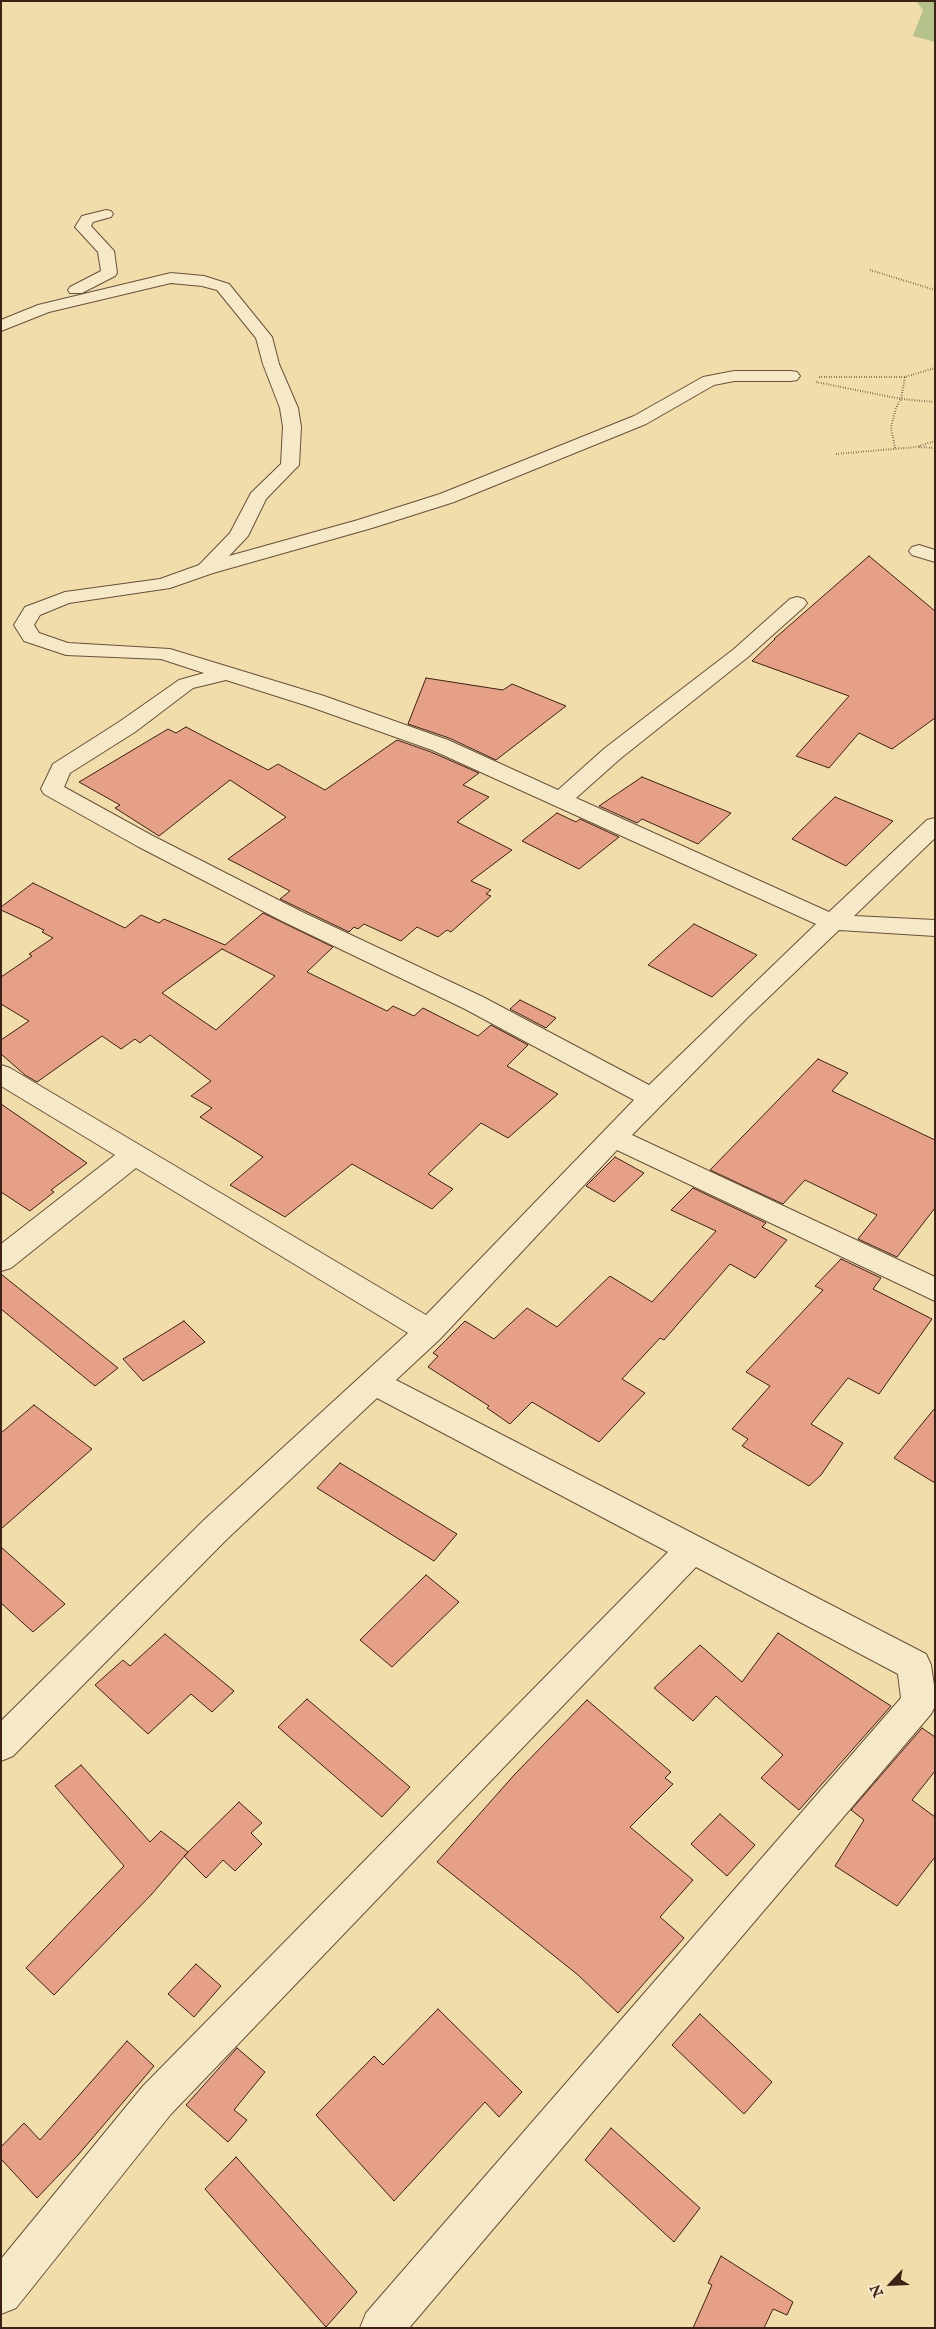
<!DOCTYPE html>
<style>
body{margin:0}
#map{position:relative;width:936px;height:2329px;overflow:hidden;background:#f0ddaa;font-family:"IM FELL English",serif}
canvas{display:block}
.frame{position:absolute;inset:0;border:2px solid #3c2117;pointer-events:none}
.north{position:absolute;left:866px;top:2259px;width:50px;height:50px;-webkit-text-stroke:4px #f5e9c8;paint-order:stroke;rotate:245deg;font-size:14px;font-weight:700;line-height:20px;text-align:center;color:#3c2117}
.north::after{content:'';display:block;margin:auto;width:18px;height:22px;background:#3c2117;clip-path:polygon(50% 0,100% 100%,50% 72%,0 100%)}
</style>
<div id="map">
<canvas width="936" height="2329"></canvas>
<div class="frame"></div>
<div class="north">N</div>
</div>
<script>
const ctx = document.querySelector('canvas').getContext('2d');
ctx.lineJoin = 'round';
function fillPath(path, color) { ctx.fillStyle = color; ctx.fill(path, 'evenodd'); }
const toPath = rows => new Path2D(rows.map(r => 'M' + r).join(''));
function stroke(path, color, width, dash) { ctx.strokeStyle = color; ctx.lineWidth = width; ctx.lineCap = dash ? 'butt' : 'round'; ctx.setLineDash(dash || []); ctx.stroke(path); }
const green = toPath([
 [916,1,935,1,935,42,913,36,923,10]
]);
const building = toPath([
 [869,556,935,611,935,718,892,749,859,733,829,768,796,756,849,696,752,661,775,639,774,639,869,556],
 [426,678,503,690,512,684,566,706,496,760,449,738,408,724,426,678],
 [186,727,268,770,278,764,325,790,397,740,431,752,479,773,463,785,489,797,457,822,512,850,471,881,491,890,486,894,491,896,451,932,447,930,438,937,417,927,401,941,364,924,358,929,354,927,349,932,280,899,290,891,228,859,286,817,230,780,159,836,115,808,120,805,79,782,168,729,176,733,186,727],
 [642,777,731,813,698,844,642,819,637,823,599,806,642,777],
 [835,797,893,821,846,866,792,839,835,797],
 [557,813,576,822,580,819,619,837,579,869,522,841,557,813],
 [33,883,125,928,141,915,159,923,164,919,225,945,263,913,333,947,307,972,387,1011,393,1006,414,1016,423,1008,478,1036,491,1025,528,1045,507,1066,558,1094,508,1138,481,1123,428,1174,453,1189,432,1209,352,1164,285,1217,230,1185,263,1157,200,1117,212,1108,191,1096,211,1081,150,1035,140,1043,135,1039,121,1049,102,1036,37,1082,25,1075,1,1054,1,1040,29,1021,1,1004,1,977,32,956,29,954,53,938,42,932,44,930,1,910,1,907,33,883],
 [222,949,275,976,216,1030,162,993,222,949],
 [694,924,757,955,712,997,648,965,694,924],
 [520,1000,556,1018,546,1028,510,1009,520,1000],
 [818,1059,848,1073,832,1091,935,1140,935,1208,897,1257,858,1239,877,1215,805,1180,783,1204,710,1170,818,1059],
 [1,1104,87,1163,51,1190,54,1192,30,1211,1,1192,1,1104],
 [615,1157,644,1173,614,1202,586,1186,615,1157],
 [693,1188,766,1223,762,1227,787,1240,755,1278,730,1264,664,1340,660,1338,622,1379,645,1393,599,1442,532,1402,510,1424,487,1408,489,1406,428,1367,438,1356,433,1353,465,1321,494,1339,527,1308,557,1327,610,1276,652,1302,716,1231,671,1210,693,1188],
 [841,1259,881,1278,873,1289,932,1319,879,1394,848,1378,811,1424,843,1443,821,1475,809,1486,742,1446,748,1439,732,1429,770,1386,746,1372,823,1290,815,1286,841,1259],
 [1,1274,118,1368,95,1386,1,1309,1,1274],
 [184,1321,205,1342,143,1381,123,1359,184,1321],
 [34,1405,92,1449,1,1529,1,1433,34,1405],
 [935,1408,935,1483,894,1458,935,1408],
 [340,1463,457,1534,434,1561,317,1488,340,1463],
 [1,1547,65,1604,33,1632,1,1603,1,1547],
 [426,1575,459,1602,392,1667,360,1640,426,1575],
 [778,1633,891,1706,799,1810,761,1778,783,1755,716,1696,693,1721,654,1688,700,1645,742,1682,778,1633],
 [165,1634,234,1691,212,1712,191,1694,148,1734,95,1685,123,1660,130,1666,165,1634],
 [307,1699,410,1787,382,1817,278,1727,307,1699],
 [587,1700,671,1772,665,1778,673,1784,630,1827,693,1880,660,1917,684,1938,618,2013,578,1975,437,1862,515,1774,587,1700],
 [922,1728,935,1737,935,1771,912,1800,935,1817,935,1857,897,1906,835,1866,864,1820,851,1810,922,1728],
 [81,1765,150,1842,161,1831,188,1852,151,1895,54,1995,26,1968,124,1866,55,1786,81,1765],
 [239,1802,262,1823,251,1833,262,1844,235,1871,223,1860,206,1878,184,1856,239,1802],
 [720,1814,755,1845,727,1876,691,1844,720,1814],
 [196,1964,221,1986,194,2017,168,1994,196,1964],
 [438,2009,522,2092,499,2117,485,2102,394,2201,316,2115,374,2056,383,2065,438,2009],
 [700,2014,772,2082,744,2114,672,2045,700,2014],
 [127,2041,154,2066,78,2155,37,2198,1,2159,1,2147,24,2123,40,2140,127,2041],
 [237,2048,265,2072,234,2110,247,2120,228,2142,186,2105,237,2048],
 [611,2128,700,2208,674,2242,585,2160,611,2128],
 [236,2157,357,2292,326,2327,205,2189,236,2157],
 [721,2256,793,2302,787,2315,773,2309,764,2328,693,2328,712,2285,708,2283,721,2256]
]);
const path = toPath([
 [870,270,935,290],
 [819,377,905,377],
 [816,382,901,399,935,402],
 [919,447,935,448],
 [895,448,891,427,896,408,901,399,905,377,935,368],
 [836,454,916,447,935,441]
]);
const minor = toPath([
 [106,210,111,211,113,214,111,217,93,222,91,226,114,251,117,273,115,276,82,293,70,293,68,290,70,287,101,271,98,252,75,227,82,216,106,210],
 [171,273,204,276,229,284,272,337,279,364,298,408,301,427,299,465,266,499,248,536,229,556,358,520,440,494,634,416,703,377,734,371,791,371,797,372,800,376,797,380,791,381,734,381,714,385,646,424,454,502,372,528,213,573,170,588,69,603,40,615,34,625,39,633,68,643,170,649,324,696,448,740,558,790,605,748,734,649,790,599,797,597,804,599,807,603,804,607,748,657,621,758,576,798,829,912,927,820,935,818,935,838,854,916,935,920,935,936,839,930,748,1017,632,1135,935,1277,935,1301,617,1150,440,1339,396,1380,926,1654,931,1665,935,1692,935,1706,931,1714,409,2328,360,2328,366,2313,901,1698,898,1674,696,1567,171,2114,16,2308,1,2314,1,2259,143,2086,668,1552,377,1398,226,1540,13,1756,1,1761,1,1721,204,1520,408,1333,136,1168,11,1268,1,1271,1,1244,115,1155,1,1086,1,1065,10,1068,426,1315,634,1100,465,1009,282,921,137,846,44,794,41,789,53,764,119,722,179,680,204,673,161,659,66,655,24,641,14,625,25,607,65,592,160,579,199,565,230,533,251,493,281,464,283,427,280,408,263,364,256,338,217,290,202,286,171,283,49,312,1,331,1,320,38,305,171,273],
 [226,680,308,706,432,750,816,924,649,1085,483,997,300,911,153,836,64,787,70,773,135,732,193,688,226,680],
 [919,545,935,550,935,562,912,555,909,551,912,547,919,545]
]);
fillPath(green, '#b5c28c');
fillPath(building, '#e6a087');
stroke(building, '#3c2117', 1);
stroke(minor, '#69503c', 2);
stroke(path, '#3c2117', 2, [0.5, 2]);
fillPath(minor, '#f5e9c8');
</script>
